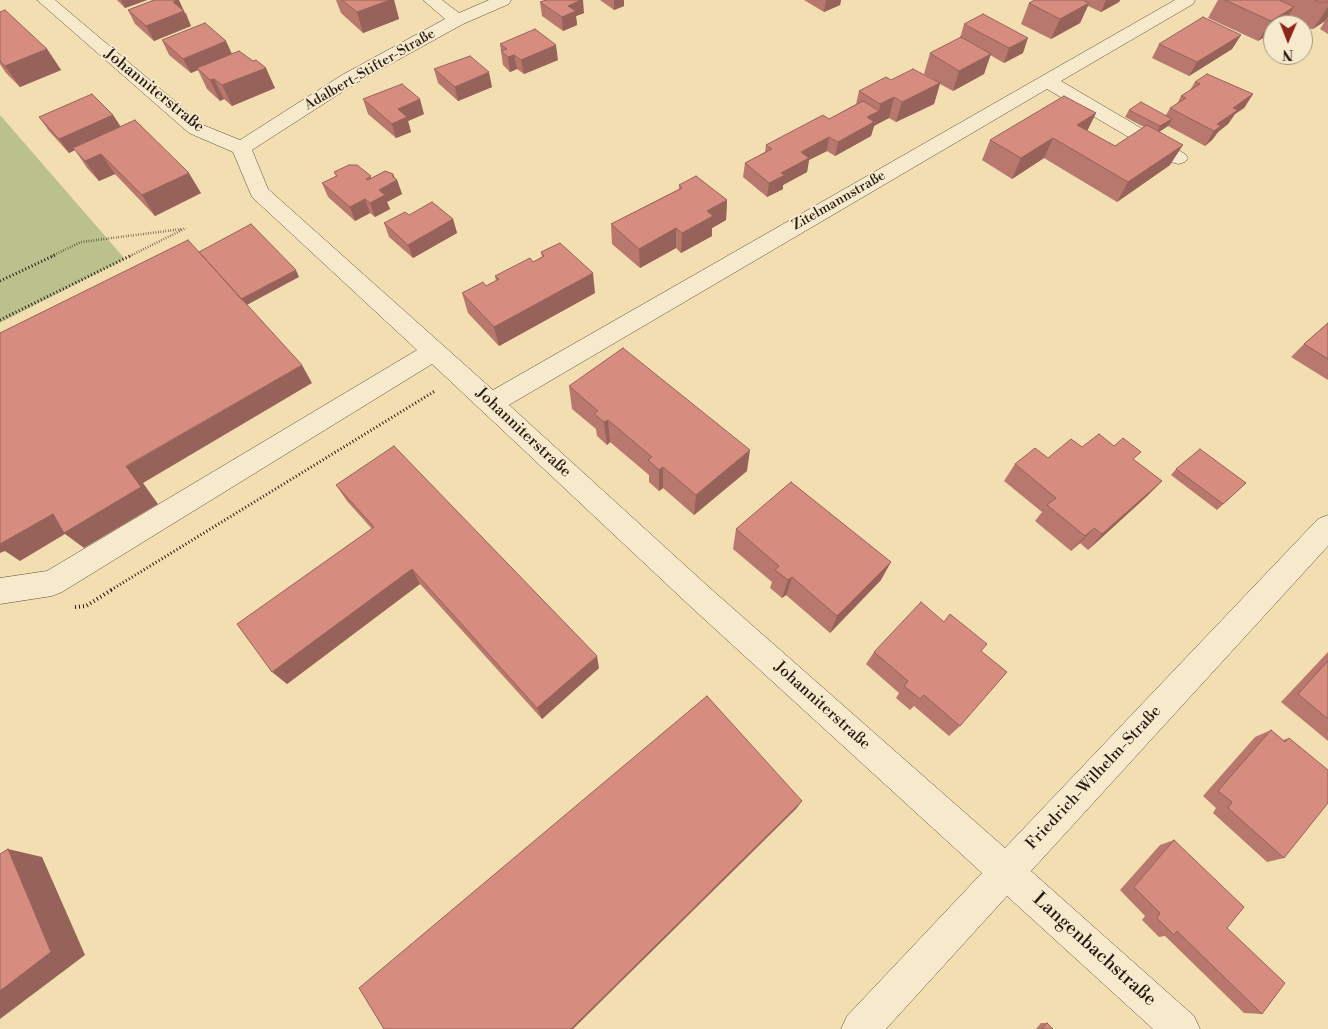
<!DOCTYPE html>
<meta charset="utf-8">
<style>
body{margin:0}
#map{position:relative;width:1328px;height:1029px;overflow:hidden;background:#f2deb1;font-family:"Libre Bodoni",serif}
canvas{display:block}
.north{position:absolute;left:1263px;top:15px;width:50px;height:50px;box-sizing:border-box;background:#f7eacc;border:1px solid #a39782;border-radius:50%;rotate:181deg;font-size:14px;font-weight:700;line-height:20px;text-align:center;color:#261b14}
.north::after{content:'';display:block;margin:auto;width:18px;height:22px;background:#8f2418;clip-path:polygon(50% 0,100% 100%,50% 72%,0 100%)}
</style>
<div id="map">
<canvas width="1328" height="1029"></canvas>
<div class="north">N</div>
</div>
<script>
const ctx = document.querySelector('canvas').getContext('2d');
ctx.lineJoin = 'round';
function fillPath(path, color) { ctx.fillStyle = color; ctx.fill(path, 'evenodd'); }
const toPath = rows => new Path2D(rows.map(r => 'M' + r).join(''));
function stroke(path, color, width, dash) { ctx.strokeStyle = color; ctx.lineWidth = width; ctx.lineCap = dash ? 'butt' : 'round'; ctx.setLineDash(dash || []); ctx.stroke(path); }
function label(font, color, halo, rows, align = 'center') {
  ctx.font = font + ' "Libre Bodoni",serif'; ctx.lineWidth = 4; ctx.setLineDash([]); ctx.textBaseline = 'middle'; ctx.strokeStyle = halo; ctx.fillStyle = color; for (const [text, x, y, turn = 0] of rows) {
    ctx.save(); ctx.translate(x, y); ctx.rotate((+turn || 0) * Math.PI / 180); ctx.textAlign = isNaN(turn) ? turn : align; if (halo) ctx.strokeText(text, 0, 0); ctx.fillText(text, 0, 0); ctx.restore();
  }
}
const green = toPath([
 [0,115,125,259,0,323]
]);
const pathFar2 = toPath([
 [52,256,81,242,182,229],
 [130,256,186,228]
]);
const pathFar1 = toPath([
 [0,281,55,255],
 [0,320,132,255],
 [111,590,435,391]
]);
const path = toPath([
 [75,607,86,606,113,589]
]);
const minor = toPath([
 [37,0,55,0,203,125,240,140,342,75,445,19,423,0,442,0,459,13,489,0,511,0,509,4,463,24,356,83,252,150,268,189,493,390,1175,0,1195,0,1193,4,1061,81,1185,154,1188,158,1185,162,1178,164,1171,162,1047,89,509,405,711,589,1005,848,1318,519,1328,515,1328,546,1031,871,1194,1016,1200,1029,1153,1029,1007,896,886,1029,841,1029,847,1016,982,873,691,607,432,364,62,592,52,596,0,604,0,578,47,571,417,350,252,197,233,152,189,133,37,0]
]);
const wall = toPath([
 [117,0,147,0,125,8],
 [336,0,394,0,399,19,363,33,341,13],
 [600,0,624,0,624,6,614,10],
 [804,0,841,0,840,5,824,12],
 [1035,0,1120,0,1119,2,1101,12,1088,6,1080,23,1051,39,1021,24,1029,3],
 [1218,0,1328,0,1328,34,1320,29,1325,21,1313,29,1303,28,1303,25,1296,25,1295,24,1296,22,1287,18,1282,25,1273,25,1273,32,1258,41,1208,18],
 [540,2,584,13,576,16,577,25,563,31,542,16],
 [128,10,186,13,191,26,154,41,135,24],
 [0,12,47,49,61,70,20,87,6,73,0,64],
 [964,24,1023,53,1004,63,990,55,984,74,953,91,940,84,934,104,896,122,889,118,875,125,874,126,871,136,835,156,827,151,809,160,807,172,783,185,783,189,767,197,743,177,745,163,765,152,766,145,829,119,856,104,859,91,891,80,938,82,924,74,930,53,960,38],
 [1241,35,1232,49,1189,76,1152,58,1159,44],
 [162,40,232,54,275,88,232,106,224,99,220,101,207,89,198,70,191,73,169,55],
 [500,44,558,60,524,74,517,69,510,72,503,65],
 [434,69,492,87,458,101,438,83],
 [1195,82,1253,94,1244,108,1235,114,1228,124,1218,132,1212,140,1205,146,1168,126,1159,132,1170,165,1117,202,1044,158,1012,179,982,160,990,140,1096,113,1087,131,1115,146,1144,127,1125,117,1129,110,1166,115,1170,108,1177,104,1181,96,1190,90],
 [363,99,424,114,408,121,411,132,396,138,368,114],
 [113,115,121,127,201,193,155,216,115,174,99,181,87,168,75,150,69,153,49,131,39,117],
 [334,172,371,176,371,178,393,174,395,179,397,180,402,194,387,202,390,209,375,217,370,213,355,221,328,197,322,183,336,176],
 [679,185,727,200,726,220,712,228,712,236,681,253,676,248,640,268,612,244,611,224,679,189],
 [409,215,453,219,457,233,413,258,389,237,384,223],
 [541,252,595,293,499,346,468,313,462,293,486,286,496,281,495,276,533,262,542,257],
 [1328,323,1328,380,1291,357,1304,344],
 [569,386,747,471,694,515,663,488,659,491,649,482,649,475,610,442,607,445,597,436,596,429,572,409],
 [1082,447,1134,460,1162,481,1146,497,1088,550,1080,543,1071,551,1035,521,1042,512,1004,481,1015,464,1048,458],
 [1176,469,1246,483,1217,510,1171,475],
 [336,485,599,668,542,719,420,584,287,684,372,529,347,501],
 [736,529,881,580,830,633,786,595,782,598,770,588,772,582,733,549],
 [981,651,960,726,949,736,914,706,910,710,896,698,899,693,866,664,874,652],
 [1328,652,1328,741,1281,702],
 [1271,730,1283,740,1289,738,1284,858,1267,862,1213,813,1216,808,1203,796,1255,737],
 [1174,840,1227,928,1262,1014,1244,1013,1165,936,1159,937,1142,920,1145,916,1120,890,1160,845],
 [1041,1023,1047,1023,1053,1029,1036,1029]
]);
const shadedWall = toPath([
 [121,0,147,0,125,8],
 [177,0,179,0,191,26,154,41,146,26,173,2],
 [390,0,394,0,399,19,363,33,357,12],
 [581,0,583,0,584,13,576,16,577,25,563,31,562,17,568,6],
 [614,0,624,0,624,6,614,10],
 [826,0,841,0,840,5,824,12],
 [1106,0,1120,0,1119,2,1101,12],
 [1089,3,1080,23,1051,39,1060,19],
 [1294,7,1282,25,1273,25,1273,32,1258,41,1271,21],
 [1328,7,1328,16,1325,21,1313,29],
 [1241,35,1232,49,1189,76,1197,62],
 [1028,38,1023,53,1004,63,1009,48],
 [226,41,233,56,197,68,198,70,191,73,183,59],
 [556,45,558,60,524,74,521,60],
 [47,49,61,70,20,87,5,66],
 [991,54,984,74,953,91,959,71],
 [514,55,517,69,510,72,508,57],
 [266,68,275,88,232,106,222,85],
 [489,72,492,87,458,101,455,87],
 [214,79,224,99,220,101,210,80],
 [940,83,934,104,896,122,902,102],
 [1253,94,1244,108,1235,114,1228,124,1218,132,1212,140,1205,146,1214,131,1217,124,1233,108],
 [894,97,889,118,874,126,871,136,835,156,838,142,867,117,879,111,880,104],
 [420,99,424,114,408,121,411,132,396,138,392,124,398,109],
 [1096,113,1086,133,1077,125],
 [113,115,122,129,73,148,75,150,69,153,59,139],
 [1172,119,1168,126,1156,134,1160,126],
 [829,137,827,151,809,160,807,172,783,185,783,189,767,197,769,183,781,173,801,152],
 [1053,138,1044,158,1012,179,1021,158],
 [1183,145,1170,165,1117,202,1128,182],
 [101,154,115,174,99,181,85,161],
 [189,173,201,193,155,216,142,195],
 [393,174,396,181,397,180,402,194,387,202,390,209,375,217,370,203,379,190,393,177],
 [365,199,370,213,355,221,350,207],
 [727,200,726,220,712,228,712,236,681,253,682,233,707,211],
 [453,219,457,233,413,258,408,245],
 [676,228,676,248,640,268,639,249],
 [296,270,299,277,243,307,239,300],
 [593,273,595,293,499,346,494,327],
 [302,365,312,383,143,483,158,504,84,548,65,534,20,561,5,551,0,553,0,539],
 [608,420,610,442,607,445,604,422],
 [750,450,747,471,694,515,696,495],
 [663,467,663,488,659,491,659,470],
 [1162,481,1146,497,1088,550,1102,534],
 [1094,528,1080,543,1071,551,1085,536],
 [891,562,881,580,830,633,837,616],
 [412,569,420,584,287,684,272,672],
 [792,577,786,595,782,598,788,580],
 [597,656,599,668,542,719,537,708],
 [802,801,796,809,573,1029,571,1029],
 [8,849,42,857,85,955,0,1019,0,991]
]);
const building = toPath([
 [154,0,177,0,173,2,184,11,146,26,128,10,154,0],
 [342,0,390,0,357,12,342,0],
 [546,0,581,0,568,6,576,11,562,17,540,2,546,0],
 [1035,0,1083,0,1089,3,1060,19,1029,3,1035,0],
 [1225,0,1279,0,1294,7,1271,21,1225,0],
 [1315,0,1328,0,1328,2,1319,2,1315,0],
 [5,10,47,49,5,66,0,61,0,12,5,10],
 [983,14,1028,38,1009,48,964,24,983,14],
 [1203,17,1241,35,1197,62,1159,44,1203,17],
 [205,23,226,41,183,59,162,40,205,23],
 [535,29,556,45,521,60,514,55,508,57,501,51,507,49,500,44,535,29],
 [961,37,991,54,959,71,930,53,961,37],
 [239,51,253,61,256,60,266,68,222,85,214,79,210,80,197,68,239,51],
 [470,56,489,72,455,87,434,69,470,56],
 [913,69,940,83,902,102,894,97,880,104,859,91,886,77,891,80,913,69],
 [1207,74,1253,94,1233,108,1238,110,1217,124,1221,126,1214,131,1170,108,1186,98,1181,96,1200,84,1195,82,1207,74],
 [402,84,420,99,398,109,407,117,392,124,363,99,402,84],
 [92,94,113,115,59,139,39,117,92,94],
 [1064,96,1096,113,1077,125,1115,146,1147,125,1183,145,1128,182,1053,138,1021,158,990,140,1064,96],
 [863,101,879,111,867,117,874,122,838,142,829,137,801,152,809,158,781,173,785,175,769,183,745,163,772,149,766,145,823,115,829,119,863,101],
 [1141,102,1172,119,1160,126,1129,110,1141,102],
 [135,120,189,173,142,195,101,154,85,161,73,148,135,120],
 [349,165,357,165,371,176,366,179,368,180,385,171,393,174,393,177,397,180,379,190,385,195,370,203,365,199,350,207,322,183,337,176,334,172,349,165],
 [696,176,727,200,707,211,713,216,682,233,676,228,639,249,611,224,682,188,679,185,696,176],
 [432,202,453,219,408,245,384,223,405,212,409,215,432,202],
 [251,224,296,270,241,299,199,252,251,224],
 [188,240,302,365,126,466,141,487,64,533,53,514,0,544,0,333,188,240],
 [560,243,593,273,494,327,462,293,483,282,486,286,499,279,495,276,530,258,533,262,544,256,541,252,560,243],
 [1328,323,1328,359,1304,344,1328,323],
 [623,348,750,450,696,495,663,467,659,470,648,460,652,457,608,420,604,422,594,414,598,411,569,386,623,348],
 [1099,434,1114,446,1123,438,1141,452,1133,459,1162,481,1102,534,1094,528,1085,536,1047,505,1056,498,1015,464,1035,448,1048,458,1071,439,1082,447,1099,434],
 [394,446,597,656,537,708,412,569,272,672,237,624,374,527,336,485,394,446],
 [1200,449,1246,483,1223,504,1176,469,1200,449],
 [791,482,891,562,837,616,792,577,788,580,775,570,779,566,736,529,791,482],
 [921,602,944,622,950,614,987,644,981,651,1007,672,960,726,924,695,920,699,904,686,908,681,874,652,921,602],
 [1328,661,1328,719,1298,694,1328,661],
 [707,696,802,801,571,1029,384,1029,359,988,707,696],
 [1271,730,1285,742,1289,738,1328,770,1328,803,1284,858,1228,808,1232,802,1218,791,1271,730],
 [1174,840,1244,907,1227,928,1285,983,1262,1014,1177,931,1174,935,1157,918,1160,913,1134,887,1174,840],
 [8,849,51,952,0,991,0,854,8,849],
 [1047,1023,1053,1029,1042,1029,1047,1023]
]);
const farStreetnames = [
 ["Adalbert-Stifter-Straße",370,70,-30],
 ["Zitelmannstraße",839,201,-30]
];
const streetNames = [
 ["Johanniterstraße",154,91,39],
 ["Johanniterstraße",523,433,43],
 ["Johanniterstraße",822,706,42],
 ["Friedrich-Wilhelm-Straße",1094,778,-47]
];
const nearStreetnames = [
 ["Langenbachstraße",1094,950,42]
];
fillPath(green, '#bac18c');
stroke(minor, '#594c3b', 1);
stroke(pathFar2, '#261b14', 2.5, [0.5, 2]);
stroke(pathFar1, '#261b14', 3, [1, 2.5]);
stroke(path, '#261b14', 4, [1, 3]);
fillPath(minor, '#f7eacc');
fillPath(wall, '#b8786d');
fillPath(shadedWall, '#966259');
fillPath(building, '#d68c7f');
stroke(building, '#966259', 1);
label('14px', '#261b14', '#f7eacc', farStreetnames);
label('16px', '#261b14', '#f7eacc', streetNames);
label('19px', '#261b14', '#f7eacc', nearStreetnames);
</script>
